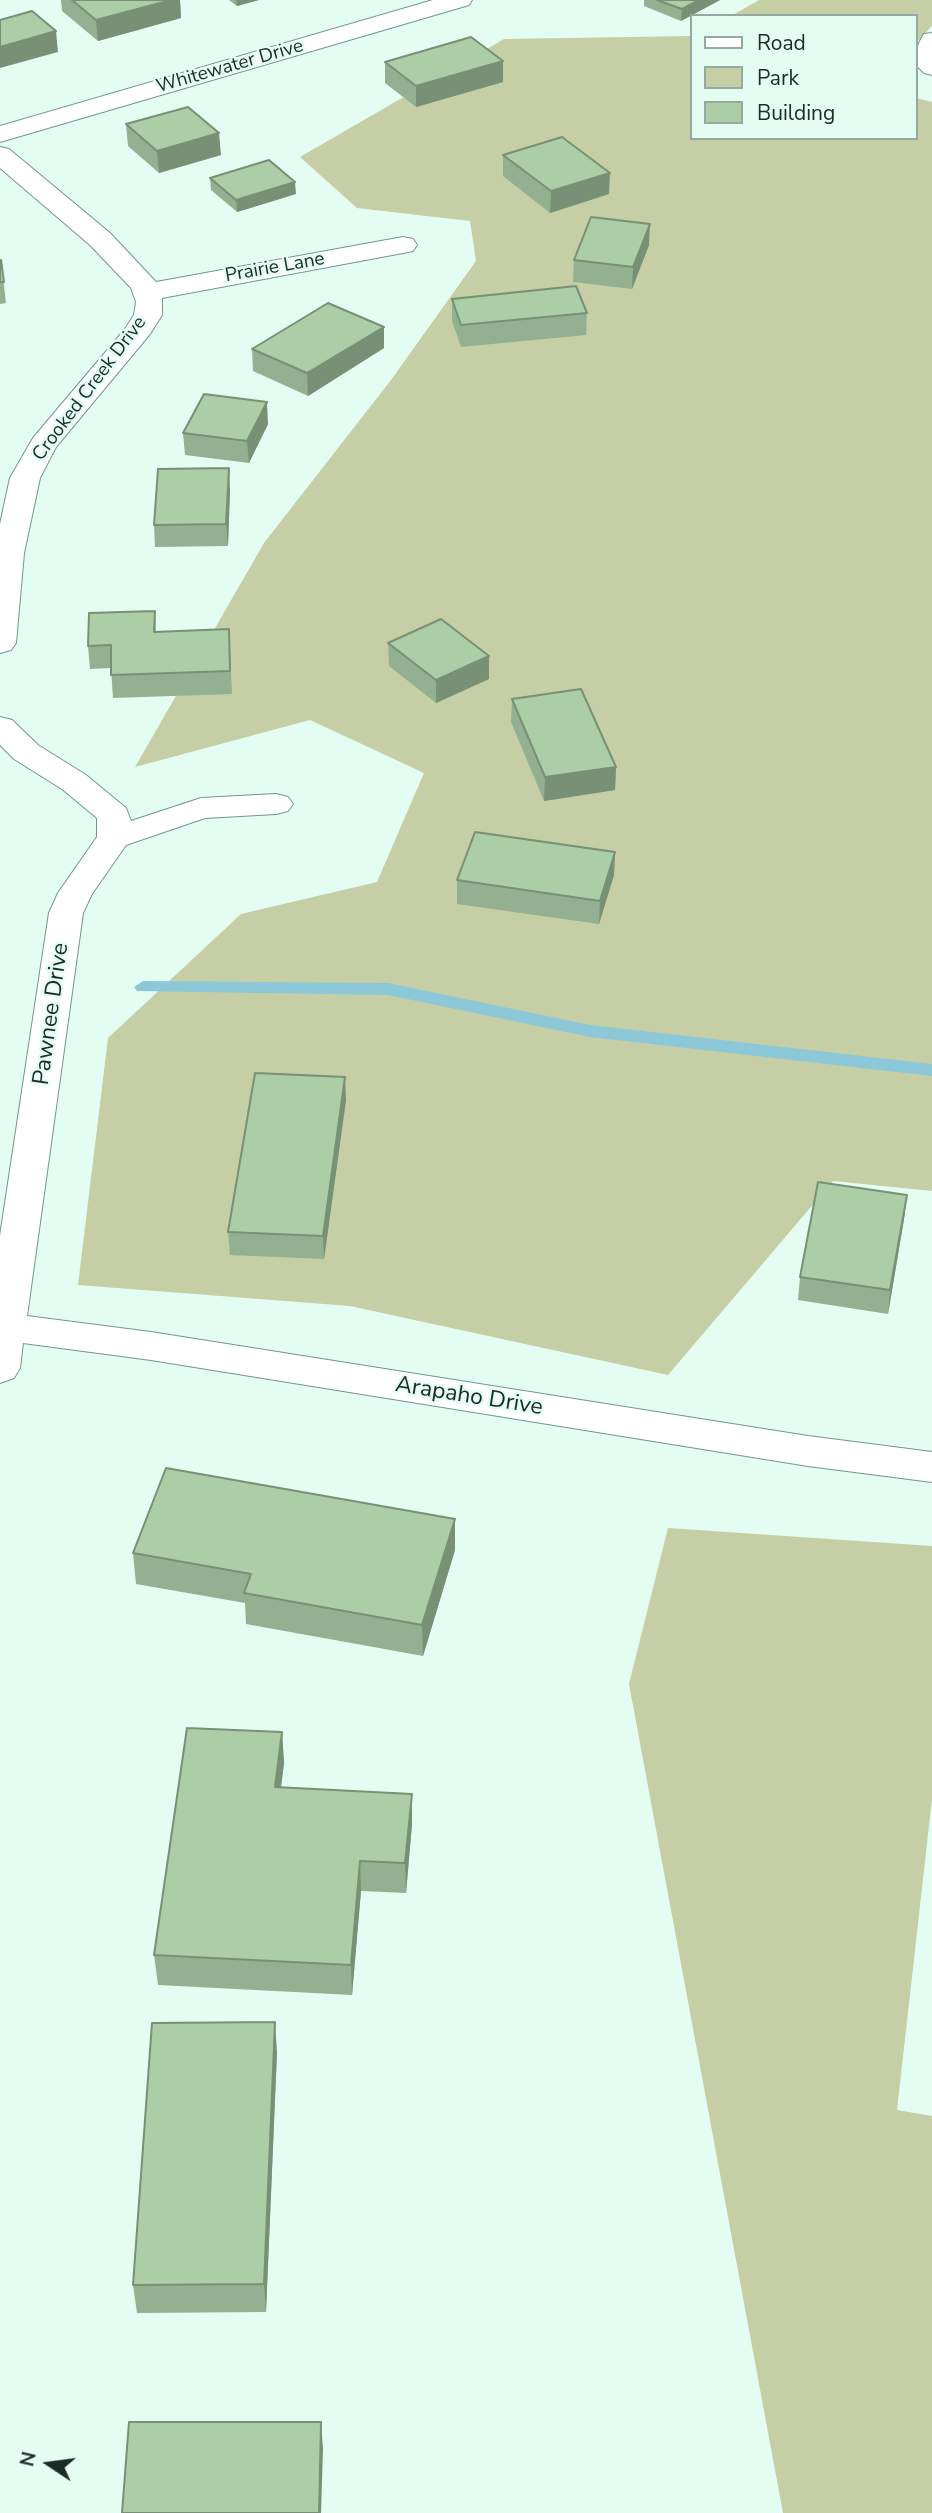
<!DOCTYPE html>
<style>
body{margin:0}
#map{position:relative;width:932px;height:2513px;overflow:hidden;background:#e4fdf2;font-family:"Nunito Sans",sans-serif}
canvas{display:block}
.legend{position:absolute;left:690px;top:14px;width:228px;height:126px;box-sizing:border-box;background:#e4fdf2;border:2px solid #94a9a0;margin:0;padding:9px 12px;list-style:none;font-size:21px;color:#1b2b25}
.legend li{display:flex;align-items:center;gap:14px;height:35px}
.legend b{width:35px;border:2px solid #94a9a0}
.north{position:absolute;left:14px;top:2429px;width:70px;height:70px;-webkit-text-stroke:5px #e4fdf2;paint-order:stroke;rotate:283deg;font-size:19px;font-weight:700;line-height:28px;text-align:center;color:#1b2b25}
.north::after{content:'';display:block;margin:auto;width:24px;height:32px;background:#1b2b25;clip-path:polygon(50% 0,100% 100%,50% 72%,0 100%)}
</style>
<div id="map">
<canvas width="932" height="2513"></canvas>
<ul class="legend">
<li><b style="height:9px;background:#fff"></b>Road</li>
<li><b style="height:19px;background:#c5cea5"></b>Park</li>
<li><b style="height:19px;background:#abcea7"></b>Building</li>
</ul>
<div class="north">N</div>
</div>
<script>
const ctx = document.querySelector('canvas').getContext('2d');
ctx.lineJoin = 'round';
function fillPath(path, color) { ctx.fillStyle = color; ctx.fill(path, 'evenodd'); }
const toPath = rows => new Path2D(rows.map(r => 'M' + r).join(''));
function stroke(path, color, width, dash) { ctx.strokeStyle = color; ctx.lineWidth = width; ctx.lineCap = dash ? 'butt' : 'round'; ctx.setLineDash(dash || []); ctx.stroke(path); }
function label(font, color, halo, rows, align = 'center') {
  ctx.font = font + ' "Nunito Sans",sans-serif'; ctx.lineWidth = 5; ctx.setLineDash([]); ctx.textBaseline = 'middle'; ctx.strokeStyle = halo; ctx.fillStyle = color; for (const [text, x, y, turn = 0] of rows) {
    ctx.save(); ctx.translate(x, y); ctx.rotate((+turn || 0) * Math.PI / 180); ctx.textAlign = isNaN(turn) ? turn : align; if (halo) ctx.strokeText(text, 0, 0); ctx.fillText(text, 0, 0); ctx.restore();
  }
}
const green = toPath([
 [759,0,932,0,932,26,916,43,916,16,731,16],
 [692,36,692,138,916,138,916,98,932,102,932,1191,833,1181,668,1375,350,1306,78,1285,108,1038,241,914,377,882,424,773,310,720,135,767,264,543,391,380,476,261,470,221,357,208,300,157,504,39],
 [668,1528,932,1546,932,1799,897,2110,932,2116,932,2513,783,2513,629,1684]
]);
const stream = toPath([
 [143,981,388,983,590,1025,932,1064,932,1076,590,1037,388,995,137,991,134,987,143,981]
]);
const service = toPath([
 [932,33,932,75,924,73,916,65,916,50,921,39,924,34,932,33]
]);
const minor = toPath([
 [433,0,472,0,469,5,0,142,0,126,433,0],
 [0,147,9,149,110,233,156,282,403,237,413,239,417,245,413,251,403,253,162,298,162,315,150,334,56,447,40,478,24,553,16,643,11,650,0,653,0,524,10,478,33,438,125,329,134,315,136,302,131,288,90,245,0,168,0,147],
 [0,717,12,720,38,745,86,775,126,808,131,821,201,798,276,794,288,797,293,804,288,811,276,814,205,818,126,845,92,894,83,913,27,1316,151,1332,808,1436,932,1452,932,1482,808,1466,151,1360,23,1343,20,1368,14,1378,0,1383,0,1236,49,913,58,893,97,837,97,818,62,789,14,759,0,745,0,717]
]);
const wall = toPath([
 [61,0,180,0,181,18,98,41,62,11],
 [229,0,259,0,237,6],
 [644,0,720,0,681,21,644,6],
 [503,61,503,82,416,107,385,83,385,62],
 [126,124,221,155,159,173,128,146],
 [503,155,609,194,550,213,503,176],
 [210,178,296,194,237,212,211,190],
 [649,245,632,289,573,282,574,260],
 [0,260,1,260,6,303,0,304],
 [452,299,587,313,586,335,461,347,452,321],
 [384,348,308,396,253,371,252,349],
 [268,424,249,463,185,455,183,433],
 [230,490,228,546,155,547,154,525],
 [155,611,156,632,229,629,232,694,113,698,111,668,90,669,88,646],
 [388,643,489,679,436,703,389,666],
 [512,699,616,767,615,790,544,801,511,722],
 [615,852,614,875,599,924,457,904,457,880],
 [346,1100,324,1259,230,1255,228,1232],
 [907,1195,904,1219,888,1314,798,1300,800,1277],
 [455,1519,455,1550,423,1656,246,1624,245,1603,136,1584,133,1553],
 [282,1732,284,1763,281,1788,412,1824,406,1893,361,1891,352,1995,158,1985,154,1955],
 [277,2052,266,2312,137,2313,133,2285]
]);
const shadedWall = toPath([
 [171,0,180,0,181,18,98,41,96,20],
 [236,0,259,0,237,6],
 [699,0,720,0,681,21,682,9],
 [56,31,58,52,0,68,0,47],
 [503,61,503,82,416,107,416,86],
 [219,133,221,155,159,173,157,151],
 [610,173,609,194,550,213,551,191],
 [295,182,296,194,237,212,236,200],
 [650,224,649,245,632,289,633,267],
 [384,327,384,348,308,396,307,373],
 [267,402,268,424,249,463,247,441],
 [229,468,230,490,228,546,226,524],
 [489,656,489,679,436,703,436,680],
 [616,767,615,790,544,801,545,777],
 [615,852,614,875,599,924,600,901],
 [345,1077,346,1100,324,1259,323,1236],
 [907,1195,904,1219,888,1314,890,1290],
 [455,1519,455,1550,423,1656,422,1625],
 [282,1732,284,1763,277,1818,275,1787],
 [412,1794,412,1824,406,1893,405,1863],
 [360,1861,361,1891,352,1995,351,1965],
 [275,2022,277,2052,266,2312,264,2284],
 [321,2422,323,2449,321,2513,319,2513]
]);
const building = toPath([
 [72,0,171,0,96,20,72,0],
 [657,0,699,0,682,9,657,0],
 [32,11,56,31,0,47,0,20,32,11],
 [471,37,503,61,416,86,385,62,471,37],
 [188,107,219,133,157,151,126,124,188,107],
 [562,137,610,173,551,191,503,155,562,137],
 [269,160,295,182,236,200,210,178,269,160],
 [591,217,650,224,633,267,574,260,591,217],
 [0,260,1,260,4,282,0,282,0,260],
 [576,286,587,313,461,325,452,299,576,286],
 [328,303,384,327,307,373,252,349,328,303],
 [204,394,267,402,247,441,183,433,204,394],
 [229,468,226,524,154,525,158,469,229,468],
 [155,611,154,632,229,629,230,671,111,675,111,645,88,646,89,613,155,611],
 [441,619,489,656,436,680,388,643,441,619],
 [581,689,616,767,545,777,512,699,581,689],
 [475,832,615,852,600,901,457,880,475,832],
 [255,1073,345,1077,323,1236,228,1232,255,1073],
 [818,1182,907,1195,890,1290,800,1277,818,1182],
 [166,1468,455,1519,422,1625,244,1593,251,1574,133,1553,166,1468],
 [187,1728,282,1732,275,1787,412,1794,405,1863,360,1861,351,1965,154,1955,187,1728],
 [275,2022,264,2284,133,2285,152,2023,275,2022],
 [129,2422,321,2422,319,2513,122,2513,129,2422]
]);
const farStreetnames = [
 ["Whitewater Drive",230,67,-16],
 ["Prairie Lane",275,268,-10],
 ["Crooked Creek Drive",90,389,-53]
];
const streetNames = [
 ["Pawnee Drive",52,1014,-82],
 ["Arapaho Drive",469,1397,9]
];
fillPath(green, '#c5cea5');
fillPath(stream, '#8cc8d8');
stroke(service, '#719888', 2);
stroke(minor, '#719888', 2);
fillPath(service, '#fff');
fillPath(minor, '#fff');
fillPath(wall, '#93b190');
fillPath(shadedWall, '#789075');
fillPath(building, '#abcea7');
stroke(building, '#789075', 2);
label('19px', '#1b2b25', '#e4fdf2', farStreetnames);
label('23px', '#1b2b25', '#e4fdf2', streetNames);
</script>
